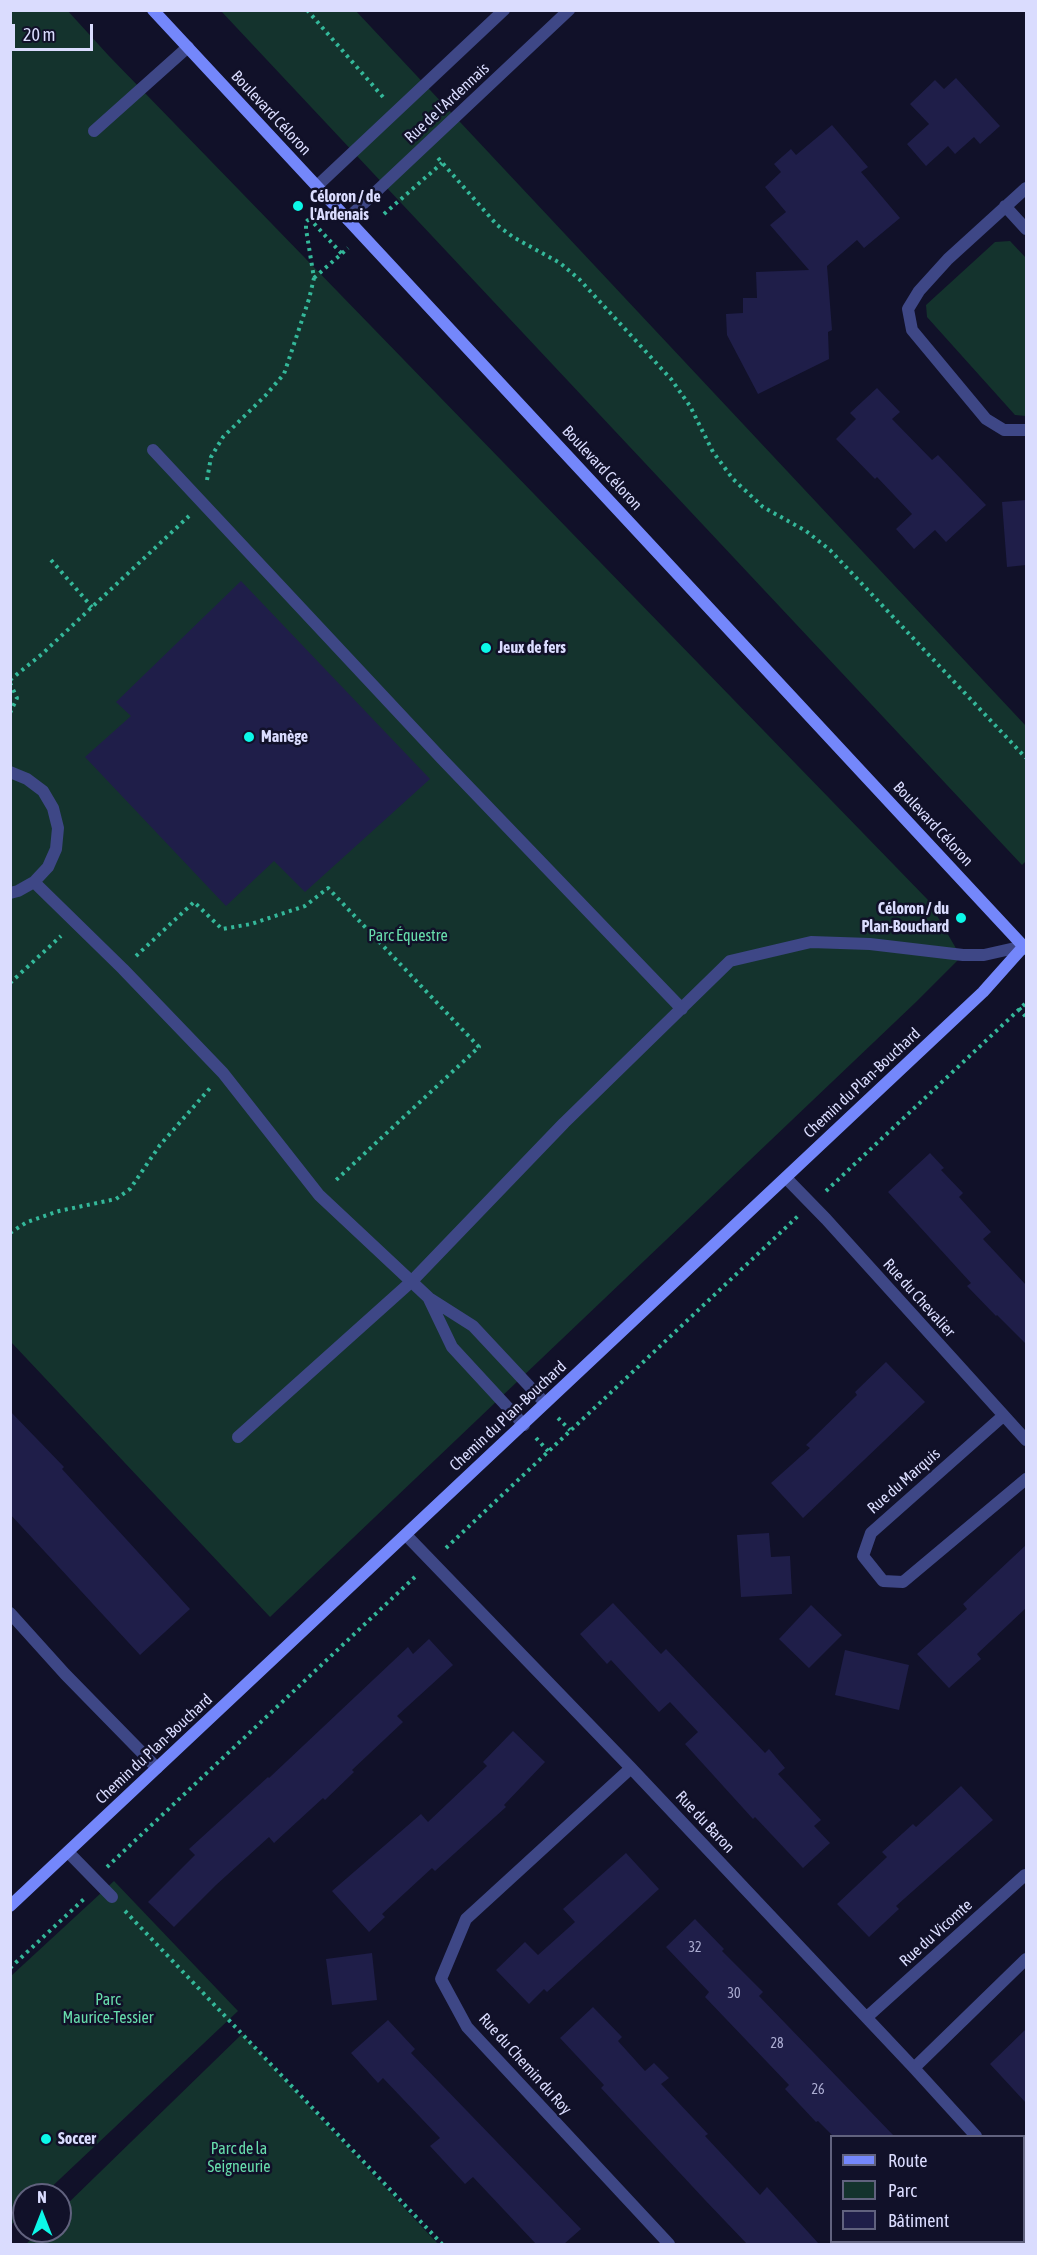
<!DOCTYPE html>
<meta charset="utf-8">
<style>
body{margin:0}
#map{position:relative;width:1037px;height:2255px;overflow:hidden;background:#111129;font-family:"Asap Condensed",sans-serif}
canvas{display:block}
.frame{position:absolute;inset:0;border:12px solid #dadcfe;pointer-events:none}
.legend{position:absolute;left:830px;top:2135px;width:195px;height:108px;box-sizing:border-box;background:#111129;border:2px solid #61627e;margin:0;padding:8px 10px;list-style:none;font-size:18px;color:#dadcfe}
.legend li{display:flex;align-items:center;gap:12px;height:30px}
.legend b{width:30px;border:2px solid #61627e}
.north{position:absolute;left:12px;top:2183px;width:60px;height:60px;box-sizing:border-box;background:#111129;border:2px solid #61627e;border-radius:50%;rotate:0deg;font-size:16px;font-weight:700;line-height:24px;text-align:center;color:#dadcfe}
.north::after{content:'';display:block;margin:auto;width:21px;height:27px;background:#0cf8e8;clip-path:polygon(50% 0,100% 100%,50% 72%,0 100%)}
.scale{position:absolute;left:12px;top:24px;width:81px;height:27px;box-sizing:border-box;border:3px solid #dadcfe;border-top:0;padding-left:8px;font-size:18px;line-height:21px;white-space:nowrap;color:#dadcfe;-webkit-text-stroke:4px #111129;paint-order:stroke}
</style>
<div id="map">
<canvas width="1037" height="2255"></canvas>
<div class="frame"></div>
<ul class="legend">
<li><b style="height:8px;background:#7487fb"></b>Route</li>
<li><b style="height:16px;background:#14332d"></b>Parc</li>
<li><b style="height:16px;background:#1f1e49"></b>Bâtiment</li>
</ul>
<div class="north">N</div>
<div class="scale">20 m</div>
</div>
<script>
const ctx = document.querySelector('canvas').getContext('2d');
ctx.lineJoin = 'round';
function fillPath(path, color) { ctx.fillStyle = color; ctx.fill(path, 'evenodd'); }
const toPath = rows => new Path2D(rows.map(r => 'M' + r).join(''));
function stroke(path, color, width, dash) { ctx.strokeStyle = color; ctx.lineWidth = width; ctx.lineCap = dash ? 'butt' : 'round'; ctx.setLineDash(dash || []); ctx.stroke(path); }
function label(font, color, halo, rows, align = 'center') {
  ctx.font = font + ' "Asap Condensed",sans-serif'; ctx.lineWidth = 5; ctx.setLineDash([]); ctx.textBaseline = 'middle'; ctx.strokeStyle = halo; ctx.fillStyle = color; for (const [text, x, y, turn = 0] of rows) {
    ctx.save(); ctx.translate(x, y); ctx.rotate((+turn || 0) * Math.PI / 180); ctx.textAlign = isNaN(turn) ? turn : align; if (halo) ctx.strokeText(text, 0, 0); ctx.fillText(text, 0, 0); ctx.restore();
  }
}
const green = toPath([
 [67,10,109,56,928,900,961,957,916,1002,270,1617,11,1342,10,11],
 [221,11,356,11,1026,726,1026,861,1022,865],
 [1010,241,1026,258,1026,416,1015,415,927,317,926,305,995,242],
 [114,1881,238,2011,43,2195,24,2195,24,2213,11,2225,11,1976],
 [242,2034,438,2244,26,2244,40,2231,60,2231,60,2211]
]);
const building = toPath([
 [956,78,1000,126,980,144,974,137,955,154,948,146,926,166,907,144,929,124,910,104,935,80,944,89],
 [832,125,868,167,861,172,900,218,864,248,857,240,827,266,832,330,828,332,829,359,758,394,727,335,726,314,743,313,743,298,757,298,756,272,809,270,770,225,786,212,765,187,781,172,774,164,791,149,796,155],
 [877,388,900,412,892,419,932,460,938,455,986,505,946,542,935,530,914,549,896,529,912,514,877,477,875,479,836,439,856,419,850,413],
 [1026,500,1026,565,1007,567,1002,502],
 [241,581,430,779,305,892,274,861,226,906,85,757,131,716,116,702],
 [930,1153,944,1168,941,1170,963,1193,959,1197,991,1232,983,1239,1026,1285,1026,1344,997,1315,996,1316,967,1286,971,1283,888,1192],
 [886,1362,925,1402,803,1518,771,1483,810,1448,806,1445,857,1395,855,1392],
 [10,1411,64,1467,62,1469,190,1609,140,1655,10,1514],
 [769,1533,771,1557,790,1556,792,1594,741,1597,737,1535],
 [1026,1545,1026,1608,977,1654,981,1659,949,1688,917,1654,967,1609,963,1604],
 [613,1603,661,1654,666,1649,765,1753,769,1749,785,1768,778,1774,821,1820,814,1826,830,1843,803,1868,755,1817,753,1819,685,1744,698,1732,670,1702,659,1712,611,1660,607,1664,580,1634],
 [811,1605,842,1635,809,1668,779,1639],
 [429,1639,453,1665,397,1716,403,1722,352,1770,354,1772,325,1800,323,1798,274,1843,269,1837,216,1885,174,1927,148,1902,195,1855,189,1849,268,1777,269,1778,408,1647,413,1654],
 [845,1650,909,1665,899,1710,835,1695],
 [513,1731,545,1762,504,1805,506,1807,435,1871,432,1868,382,1914,385,1917,369,1932,332,1891,421,1814,428,1822,487,1766,483,1762],
 [961,1786,993,1820,896,1906,899,1909,869,1937,837,1904,887,1857,882,1852,913,1824,916,1827],
 [626,1853,659,1889,547,1992,544,1989,529,2004,496,1970,525,1942,538,1955,575,1922,563,1909],
 [695,1919,724,1949,722,1951,763,1992,759,1996,894,2136,833,2136,818,2121,816,2122,785,2089,789,2085,705,1997,709,1992,666,1947],
 [372,1953,377,2000,332,2005,326,1959],
 [593,2007,622,2037,618,2041,645,2071,654,2063,669,2078,661,2084,708,2134,705,2136,760,2195,767,2187,819,2244,747,2244,705,2200,601,2088,604,2085,560,2038],
 [388,2020,415,2049,411,2053,581,2229,564,2244,536,2244,473,2177,465,2184,430,2146,440,2138,383,2078,378,2083,351,2053],
 [1026,2029,1026,2103,990,2064]
]);
const path = toPath([
 [307,10,383,97],
 [438,158,497,225,513,237,560,263,579,279,671,379,690,406,713,452,733,479,763,507,806,531,830,550,1026,758],
 [384,214,442,163],
 [309,218,342,254],
 [314,278,348,248],
 [207,480,211,457,223,437,265,396,284,374,309,299,314,278,306,229,306,222,315,213],
 [51,560,92,607],
 [10,680,42,654,189,516],
 [10,683,17,698,10,713],
 [136,956,194,902,222,929,251,924,305,906,328,888,479,1047,334,1182],
 [10,983,61,936],
 [1019,1008,1026,1017],
 [826,1191,1026,1003],
 [10,1233,27,1222,59,1211,116,1199,130,1189,160,1145,211,1087],
 [558,1418,570,1430],
 [536,1438,548,1451],
 [446,1548,798,1216],
 [107,1867,418,1574],
 [125,1911,442,2244],
 [10,1968,85,1898]
]);
const lane = toPath([
 [94,131,188,47],
 [153,450,442,759,682,1009],
 [10,772,27,779,43,791,53,808,58,828,56,849,48,867,34,882,18,891,10,893],
 [34,882,123,969,223,1073,319,1195,429,1298,473,1326,545,1403],
 [429,1299,452,1347,524,1425],
 [238,1437,412,1281,564,1123,730,961,811,942,870,944,963,955,984,955,1024,946],
 [10,1613,65,1674,157,1768],
 [68,1852,112,1897]
]);
const street = toPath([
 [317,186,504,10],
 [1026,188,948,259,919,291,908,309,912,330,986,419,1004,430,1026,430],
 [1005,206,1026,229],
 [347,219,569,10],
 [786,1178,826,1219,1026,1440],
 [1003,1416,871,1533,863,1556,883,1581,903,1582,1026,1479],
 [406,1535,631,1768,914,2068,976,2136],
 [631,1768,466,1919,441,1979,467,2027,669,2244],
 [867,2017,1025,1875,1026,1877],
 [914,2068,1026,1959],
 [1024,2188,1026,2191]
]);
const secondary = toPath([
 [153,10,1026,949],
 [10,1906,983,992,1024,946]
]);
const markers = [
 [298,206,6,"#0cf8e8"],
 [486,648,6,"#0cf8e8"],
 [249,737,6,"#0cf8e8"],
 [961,918,6,"#0cf8e8"],
 [46,2139,6,"#0cf8e8"]
];
const numberNames = [
 ["32",695,1948],
 ["30",734,1994],
 ["28",777,2044],
 ["26",818,2090]
];
const streetNames = [
 ["Rue de l'Ardennais",447,103,-43],
 ["Boulevard Céloron",271,113,47],
 ["Boulevard Céloron",602,468,47],
 ["Boulevard Céloron",933,824,47],
 ["Chemin du Plan-Bouchard",862,1083,-43],
 ["Rue du Chevalier",919,1298,48],
 ["Chemin du Plan-Bouchard",508,1416,-43],
 ["Rue du Marquis",904,1481,-41],
 ["Chemin du Plan-Bouchard",154,1749,-43],
 ["Rue du Baron",705,1822,47],
 ["Rue du Vicomte",936,1933,-42],
 ["Rue du Chemin du Roy",525,2064,48]
];
const poiNames = [
 ["Céloron / de",310,197],
 ["l'Ardenais",310,215],
 ["Jeux de fers",498,648],
 ["Manège",261,737],
 ["Céloron / du",949,909,"right"],
 ["Plan-Bouchard",949,927,"right"],
 ["Soccer",58,2139]
];
const parkNames = [
 ["Parc Équestre",408,936],
 ["Parc",108,2000],
 ["Maurice-Tessier",108,2018],
 ["Parc de la",239,2149],
 ["Seigneurie",239,2167]
];
fillPath(green, '#14332d');
fillPath(building, '#1f1e49');
stroke(path, '#34b89a', 4, [3, 4.5]);
stroke(lane, '#3e4786', 12);
stroke(street, '#3e4786', 12);
stroke(secondary, '#7487fb', 12);
for (const [x, y, r, color] of markers) { const dot = new Path2D(); dot.arc(x, y, r, 0, 2 * Math.PI); ctx.fillStyle = color; ctx.fill(dot); stroke(dot, '#111129', 2); }
label('14px', '#abacd1', null, numberNames);
label('16px', '#dadcfe', '#111129', streetNames);
label('bold 16px', '#dadcfe', '#111129', poiNames, 'left');
label('16px', '#67ddac', '#111129', parkNames);
</script>
